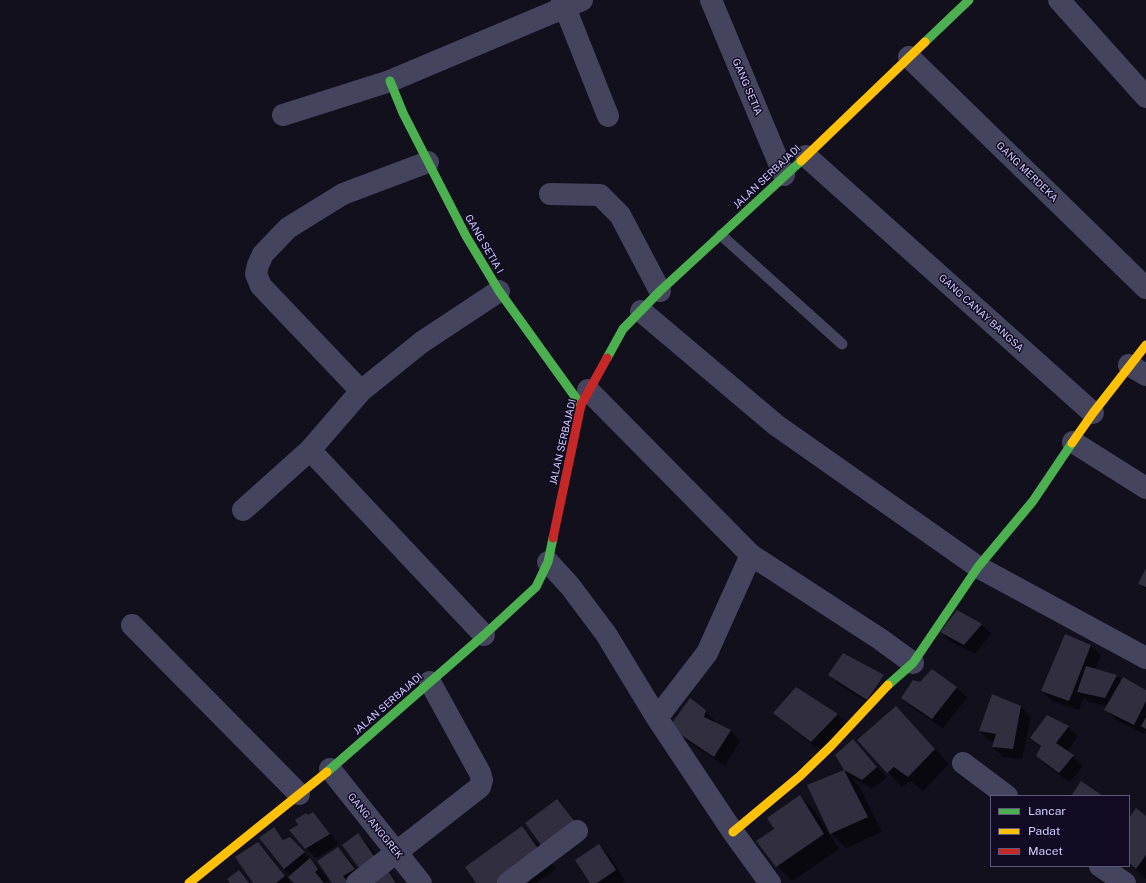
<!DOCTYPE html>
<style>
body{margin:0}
#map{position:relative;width:1146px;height:883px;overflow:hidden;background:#13101d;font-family:"Public Sans",sans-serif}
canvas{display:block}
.legend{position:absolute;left:990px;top:795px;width:140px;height:72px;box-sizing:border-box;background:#100b22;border:1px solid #5e597a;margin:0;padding:5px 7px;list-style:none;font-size:12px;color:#d3cdff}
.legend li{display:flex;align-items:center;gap:8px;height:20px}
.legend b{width:20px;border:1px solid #5e597a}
</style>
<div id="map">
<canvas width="1146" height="883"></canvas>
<ul class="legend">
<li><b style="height:5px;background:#4caf50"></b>Lancar</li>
<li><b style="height:5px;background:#ffc107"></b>Padat</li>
<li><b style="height:5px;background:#c62828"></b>Macet</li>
</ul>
</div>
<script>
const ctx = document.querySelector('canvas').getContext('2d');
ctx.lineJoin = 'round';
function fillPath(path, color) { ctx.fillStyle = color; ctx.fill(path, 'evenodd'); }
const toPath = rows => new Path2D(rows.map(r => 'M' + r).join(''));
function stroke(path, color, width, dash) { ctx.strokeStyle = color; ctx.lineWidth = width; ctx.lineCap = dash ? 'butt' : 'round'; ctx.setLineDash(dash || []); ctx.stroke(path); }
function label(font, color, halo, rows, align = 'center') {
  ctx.font = font + ' "Public Sans",sans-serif'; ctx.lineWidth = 3; ctx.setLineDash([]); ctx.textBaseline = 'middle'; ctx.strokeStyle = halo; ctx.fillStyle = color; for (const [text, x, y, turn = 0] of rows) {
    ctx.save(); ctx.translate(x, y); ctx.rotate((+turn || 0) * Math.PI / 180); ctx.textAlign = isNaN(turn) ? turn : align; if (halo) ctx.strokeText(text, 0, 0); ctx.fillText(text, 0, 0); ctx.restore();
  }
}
const shadow = toPath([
 [1146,570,1146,590,1139,584],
 [981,624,991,634,975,654,951,642,941,632],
 [1066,635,1091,646,1101,656,1095,669,1117,676,1122,680,1146,692,1146,730,1144,734,1115,719,1106,709,1107,706,1088,702,1084,697,1079,710,1052,701,1042,691],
 [844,654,878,709,839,685,829,675],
 [933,671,957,688,967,698,943,728,912,708,902,698],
 [796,689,838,715,848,725,821,752,774,713],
 [993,696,1021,707,1031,717,1022,759,1003,757,993,747,995,742,990,741,980,731],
 [896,707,949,764,923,791,910,781,902,787,888,772],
 [705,711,715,721,715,723,731,731,740,741,725,766,681,737],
 [1068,727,1078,736,1067,752,1083,766,1070,782,1047,766,1037,756,1041,748,1031,738],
 [863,751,887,777,873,789,851,777,859,786,882,832,846,848,831,833,808,786,846,770],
 [800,796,815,811,839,849,792,881,777,866,776,830],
 [557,801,587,837,556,860],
 [313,813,339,844,316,858,306,848,299,825],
 [1146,817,1146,879,1129,864,1129,819],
 [274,828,285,840,289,838,314,862,328,879,325,883,295,883,284,869],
 [522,828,537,843,556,869,536,883,477,883],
 [358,835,368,844,398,883,368,883],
 [258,843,268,853,291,883,254,883],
 [599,845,609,855,625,881,622,883,591,883],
 [338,848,348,858,364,879,358,883,333,883]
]);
const building = toPath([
 [1146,568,1146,587,1138,584],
 [957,610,982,624,964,645,940,632],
 [1065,634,1091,645,1069,701,1041,691],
 [843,653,884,675,867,700,828,675],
 [1086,666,1117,675,1105,698,1077,692],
 [932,669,957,687,932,719,901,698,913,680,920,682],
 [1123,677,1146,690,1146,701,1134,725,1104,710],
 [796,687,838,714,811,742,773,713],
 [992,694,1021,706,1013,749,992,747,996,734,979,731],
 [690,698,706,710,704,717,731,730,714,757,669,727],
 [896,706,935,749,908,777,894,767,887,773,857,740],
 [1047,715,1069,726,1056,743,1074,755,1059,773,1036,756,1041,746,1030,738],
 [1146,717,1146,729,1141,726],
 [853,739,877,767,862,780,844,770,835,755],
 [844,770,868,817,830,834,807,785],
 [1081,781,1103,796,1071,796],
 [800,795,824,834,776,867,756,841,774,829,767,818],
 [557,799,578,826,545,850,525,823],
 [1136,808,1146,816,1146,855,1136,869,1129,863,1129,818],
 [313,812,330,834,305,849,289,830,298,825,295,820,306,813,308,815],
 [522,826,542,854,501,883,476,883,465,867],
 [274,827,283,840,290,837,305,852,284,869,259,838],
 [358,833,376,859,360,869,342,845],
 [258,842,285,876,276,883,253,883,235,857],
 [599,844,616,870,597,883,590,883,575,860],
 [338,847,355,869,343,876,348,882,346,883,332,883,317,861],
 [310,858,318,869,315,872,324,883,294,883,288,877],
 [386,868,396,883,367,883],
 [239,870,249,883,230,883,227,879]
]);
const lane = toPath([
 [721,235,842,344]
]);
const street = toPath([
 [562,0,608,116],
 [711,0,784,175],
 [1059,0,1146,97],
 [909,57,1146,288],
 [283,115,390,81,582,0],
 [806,156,1093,413],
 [550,194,600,195,620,215,660,291],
 [641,311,776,425,978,567,1146,658],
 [1129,365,1146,375],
 [588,390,751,555,880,639,913,663],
 [361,391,261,286,256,274,258,265,263,254,288,228,343,194,428,162],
 [1073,442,1146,488],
 [310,450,484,635],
 [243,510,310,450,361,391,422,342,499,291],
 [548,562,570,586,606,634,657,718,733,832,770,883],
 [132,625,299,794],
 [657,718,707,653,751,555],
 [963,763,1007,796],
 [330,769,421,883],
 [1100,866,1125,883],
 [357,883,480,787,482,780,480,773,430,682],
 [508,883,577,831]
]);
const fast = toPath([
 [925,42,969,0],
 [390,81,403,113,466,236,499,291,581,405],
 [607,358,623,329,660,291,801,161],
 [888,685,913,663,978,567,1033,501,1072,443],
 [327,772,484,635,536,587,548,562,553,538]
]);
const slow = toPath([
 [801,161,925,42],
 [1072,443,1093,413,1146,345],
 [733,832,800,776,831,746,888,685],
 [189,883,327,772]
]);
const jam = toPath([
 [553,538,581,405,607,358]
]);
const streetNames = [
 ["GANG SETIA",747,87,67],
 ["GANG MERDEKA",1027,172,44],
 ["JALAN SERBAJADI",767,177,-43],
 ["GANG SETIA I",484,244,60],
 ["GANG CANAY BANGSA",981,313,42],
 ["JALAN SERBAJADI",563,442,-77],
 ["JALAN SERBAJADI",388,704,-41],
 ["GANG ANGGREK",375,826,51]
];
fillPath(shadow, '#0007');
fillPath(building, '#312e3f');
stroke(lane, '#45445e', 11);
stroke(street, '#45445e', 22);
stroke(fast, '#4caf50', 9);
stroke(slow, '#ffc107', 9);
stroke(jam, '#c62828', 9);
label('10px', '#d3cdff', '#100b22', streetNames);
</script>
